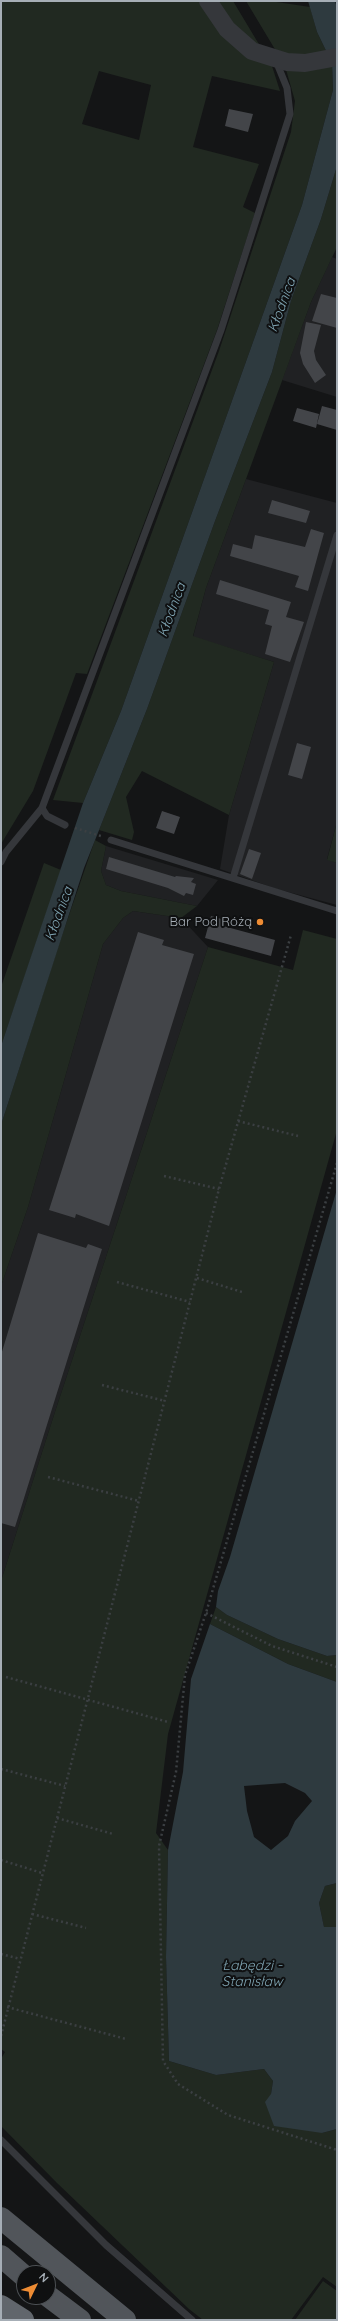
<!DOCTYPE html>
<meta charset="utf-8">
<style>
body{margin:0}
#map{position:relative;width:338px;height:2321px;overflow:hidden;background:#141516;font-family:Quicksand,sans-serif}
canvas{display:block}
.frame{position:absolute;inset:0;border:2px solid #a6aeb6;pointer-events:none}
.north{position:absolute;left:16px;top:2265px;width:40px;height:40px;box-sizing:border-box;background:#0f1011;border:1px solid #4b4f53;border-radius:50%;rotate:47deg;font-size:11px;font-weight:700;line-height:16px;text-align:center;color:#a6aeb6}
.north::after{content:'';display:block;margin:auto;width:14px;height:18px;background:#ee8c34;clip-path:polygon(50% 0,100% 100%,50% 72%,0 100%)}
</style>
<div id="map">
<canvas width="338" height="2321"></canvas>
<div class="frame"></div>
<div class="north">N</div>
</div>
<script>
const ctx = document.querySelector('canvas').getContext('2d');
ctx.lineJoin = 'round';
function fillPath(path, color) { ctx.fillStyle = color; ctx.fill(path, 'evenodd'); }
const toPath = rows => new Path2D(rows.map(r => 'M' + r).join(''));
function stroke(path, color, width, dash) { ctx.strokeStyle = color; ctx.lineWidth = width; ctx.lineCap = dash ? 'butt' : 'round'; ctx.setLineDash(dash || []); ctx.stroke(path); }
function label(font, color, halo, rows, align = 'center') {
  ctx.font = font + ' Quicksand,sans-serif'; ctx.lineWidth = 4; ctx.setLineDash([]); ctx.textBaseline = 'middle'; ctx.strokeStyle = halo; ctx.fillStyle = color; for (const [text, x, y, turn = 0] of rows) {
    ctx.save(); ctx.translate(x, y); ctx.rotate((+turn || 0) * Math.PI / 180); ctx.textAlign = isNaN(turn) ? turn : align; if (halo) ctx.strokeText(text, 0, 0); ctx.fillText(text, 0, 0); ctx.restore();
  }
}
const built = toPath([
 [332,257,337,259,337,397,282,380,311,302],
 [246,479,337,503,337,822,327,859,337,863,337,905,277,889,220,869,229,815,274,662,193,637,206,588],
 [106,846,218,880,197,906,121,891,106,885,101,871],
 [133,911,181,918,208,947,53,1418,1,1581,1,1286,28,1207,103,944,123,918]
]);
const green = toPath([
 [1,1,233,1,272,66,280,91,212,76,193,147,259,164,243,207,255,213,217,330,87,674,76,673,33,791,1,844],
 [99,71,151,85,139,140,82,124],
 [246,1,270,1,310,7,317,32,332,63,333,90,302,205,121,711,83,803,53,800,219,351,291,132,295,101,285,66],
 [337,166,337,247,311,302,206,588,193,636,274,662,229,815,142,771,126,797,134,832,132,840,99,830,147,709,215,521,272,372,291,301,321,219],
 [337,822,337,863,327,860],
 [95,840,106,846,101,871,106,885,121,891,197,906,181,918,133,911,123,918,103,944,28,1207,1,1286,1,1125,59,944],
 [44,863,61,870,1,1046,1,987],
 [303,930,337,939,337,1130,168,1734,156,1833,168,1850,166,1957,169,2061,216,2075,264,2069,273,2081,271,2094,322,2133,337,2129,337,2287,323,2277,291,2320,203,2320,189,2309,57,2183,1,2126,1,2059,5,2052,1,2049,1,1581,53,1418,208,947,293,970],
 [216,1607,227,1615,278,1639,327,1656,337,1655,337,1682,288,1664,210,1624],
 [337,1883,337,1927,324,1927,319,1903,325,1886],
 [323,2281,337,2291,337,2320,295,2320]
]);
const water = toPath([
 [308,1,335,1,337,8,337,166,321,219,291,301,272,372,215,521,147,709,84,868,1,1125,1,1046,21,986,83,803,121,711,302,205,333,90,332,63,317,32],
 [337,1189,337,1655,327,1656,278,1639,227,1615,216,1607,218,1591,230,1557],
 [210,1624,288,1664,337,1682,337,1883,325,1886,319,1903,324,1927,337,1927,337,2129,322,2133,274,2126,265,2102,271,2094,273,2081,264,2069,216,2075,169,2061,166,1957,168,1850,183,1772,191,1679],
 [285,1783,305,1793,312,1801,295,1821,288,1836,271,1850,254,1837,247,1811,244,1786]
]);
const building = toPath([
 [229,109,253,114,248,132,225,126],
 [321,294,337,298,337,328,312,321],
 [306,322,321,325,314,351,316,360,326,375,315,383,303,364,300,353],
 [322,406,337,410,337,430,317,424],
 [297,408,319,414,316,428,293,421],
 [272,500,310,511,306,523,268,513],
 [311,529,324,533,308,591,295,587,299,576,230,556,233,544,252,549,255,535,305,547],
 [220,580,291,602,286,617,304,622,290,662,265,654,272,626,265,624,269,610,216,594],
 [297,743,311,747,302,779,288,775],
 [162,811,180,817,174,834,156,828],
 [249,849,261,853,252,879,240,874],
 [109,857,175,877,176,876,194,878,191,882,196,884,193,895,186,893,184,896,168,888,106,869],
 [211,916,225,920,223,926,275,940,271,956,205,938],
 [138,932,164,940,162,945,194,954,109,1226,76,1214,75,1218,49,1210],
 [38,1233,86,1248,88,1244,102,1249,15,1527,1,1523,1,1355]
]);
const path = toPath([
 [75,828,101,836],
 [238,1121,298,1136],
 [337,1163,206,1613,185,1675,176,1772,159,1846,163,2061,178,2084,228,2115,337,2150],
 [164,1176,219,1189],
 [197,1278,242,1292],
 [117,1282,190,1302],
 [102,1385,165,1401],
 [48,1477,139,1501],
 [206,1613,272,1646,337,1667],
 [6,1677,168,1722],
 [1,1769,65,1786],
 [57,1818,113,1834],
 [1,1860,42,1873],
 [32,1914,86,1928],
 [1,1954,20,1959],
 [7,2007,126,2039],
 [1,2036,219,1189,291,935]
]);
const service = toPath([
 [42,808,47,816,65,825],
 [111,840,337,911],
 [1,862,6,852,42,808,221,330,290,114,287,88,276,61],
 [233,878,337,535],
 [1,2140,106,2245,192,2320]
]);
const tertiary = toPath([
 [208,1,227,29,252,51,287,62,305,63,337,57]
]);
const primary = toPath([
 [1,2218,125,2320],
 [1,2256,24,2276],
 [48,2296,80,2320]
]);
const motorway = toPath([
 [1,2306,23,2320]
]);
const markers = [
 [260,922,4,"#ee8c34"]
];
const poiNames = [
 ["Bar Pod Różą",252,922]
];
const waterNames = [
 ["Kłodnica",282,305,-70],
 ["Kłodnica",172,610,-70],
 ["Kłodnica",59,914,-70],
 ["Łabędzi -",252,1966],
 ["Stanisław",252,1982]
];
fillPath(built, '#202123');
fillPath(green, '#212921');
fillPath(water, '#2e3a3f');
fillPath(building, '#434549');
stroke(path, '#3b3f42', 2.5, [2, 3]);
stroke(service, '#35373b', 7);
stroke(tertiary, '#35373b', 18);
stroke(primary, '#51555a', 22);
stroke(motorway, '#61666c', 22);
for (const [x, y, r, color] of markers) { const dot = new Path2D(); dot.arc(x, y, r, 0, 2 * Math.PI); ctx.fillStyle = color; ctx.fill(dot); stroke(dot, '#0f1011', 1.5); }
label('13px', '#a6aeb6', '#0f1011', poiNames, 'right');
label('italic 14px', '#7ea3b1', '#0f1011', waterNames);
</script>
